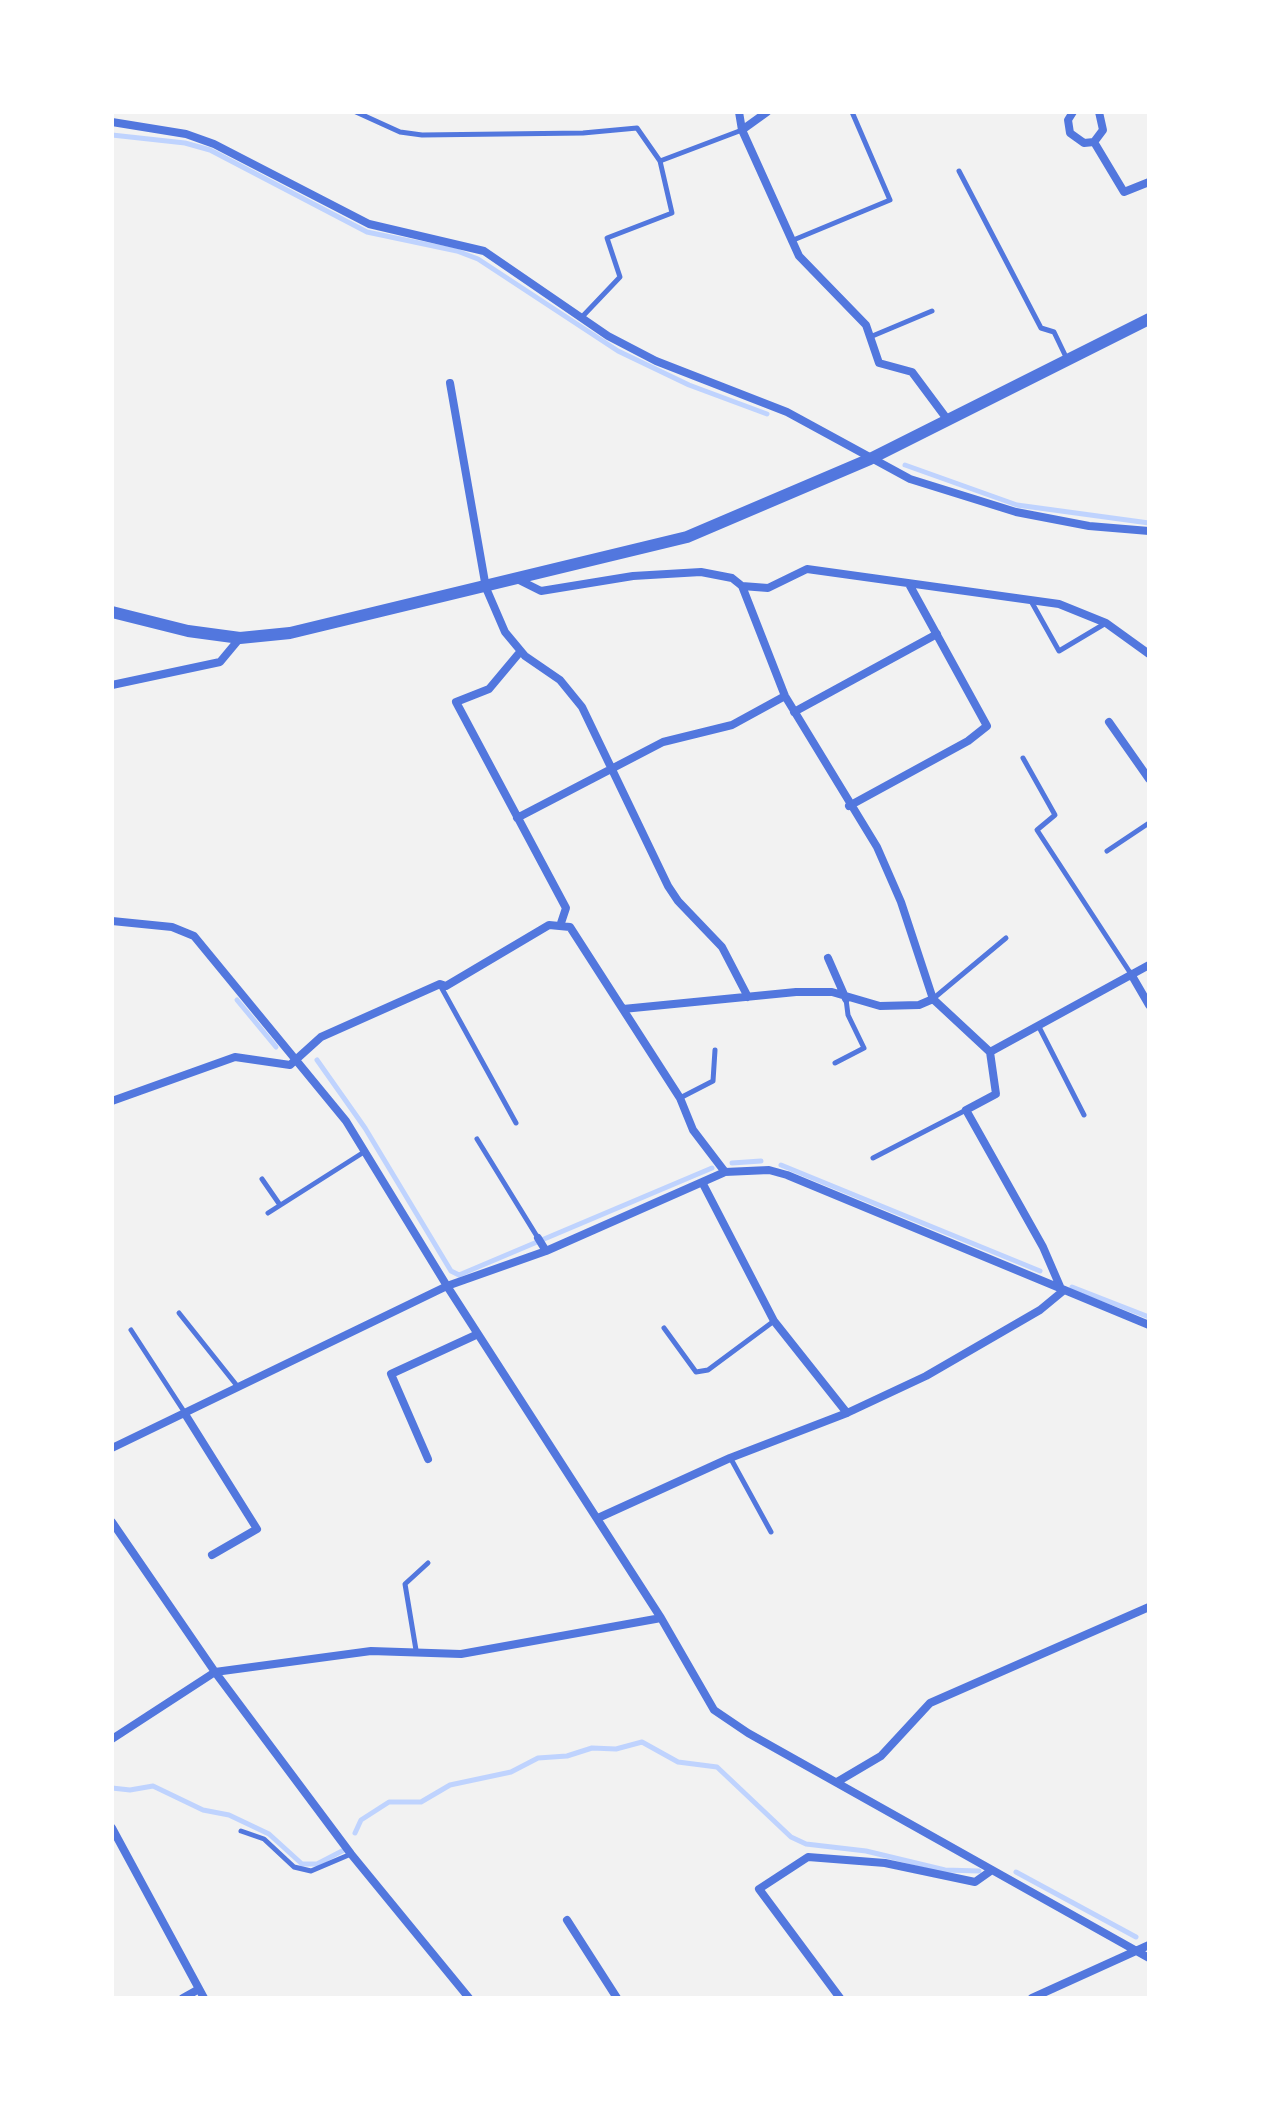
<!DOCTYPE html>
<style>
body{margin:0}
#map{position:relative;width:1261px;height:2110px;overflow:hidden;background:#f2f2f2;font-family:"Open Sans",sans-serif}
canvas{display:block}
.frame{position:absolute;inset:0;border:114px solid #fff;pointer-events:none}
</style>
<div id="map">
<canvas width="1261" height="2110"></canvas>
<div class="frame"></div>
</div>
<script>
const ctx = document.querySelector('canvas').getContext('2d');
ctx.lineJoin = 'round';
const toPath = rows => new Path2D(rows.map(r => 'M' + r).join(''));
function stroke(path, color, width, dash) { ctx.strokeStyle = color; ctx.lineWidth = width; ctx.lineCap = dash ? 'butt' : 'round'; ctx.setLineDash(dash || []); ctx.stroke(path); }
const stream = toPath([
 [112,135,185,143,210,150,367,232,457,251,478,259,618,351,689,385,767,414],
 [905,465,1017,505,1149,523],
 [237,1000,276,1047],
 [317,1060,365,1128,451,1271,459,1275,712,1168],
 [732,1163,761,1161],
 [781,1165,1040,1271],
 [1072,1287,1149,1317],
 [112,1788,130,1790,153,1786,203,1810,229,1815,269,1834,302,1864,317,1864,344,1850],
 [355,1833,361,1820,389,1802,421,1802,450,1785,511,1772,538,1758,567,1756,592,1748,616,1749,642,1742,678,1762,717,1767,791,1837,806,1844,866,1851,945,1870,979,1871],
 [1016,1872,1136,1937]
]);
const service = toPath([
 [356,112,400,132,422,135,583,133,637,128,660,161,742,130],
 [959,171,1041,328,1054,332,1066,357],
 [791,241,890,200,852,112],
 [581,318,620,277,607,238,672,213,660,161],
 [870,337,932,311],
 [1031,601,1059,651,1106,623],
 [1023,758,1055,815,1037,830,1131,974],
 [1107,851,1149,823],
 [440,985,516,1123],
 [934,998,1006,938],
 [1038,1025,1084,1115],
 [835,1063,864,1048,848,1015,846,999],
 [680,1098,713,1081,715,1050],
 [477,1139,538,1238],
 [873,1158,966,1110],
 [262,1179,280,1205],
 [268,1213,364,1152],
 [179,1313,238,1387],
 [664,1328,696,1372,708,1370,774,1321],
 [131,1330,185,1413],
 [731,1459,771,1532],
 [416,1650,405,1584,428,1563],
 [241,1831,264,1839,294,1867,311,1871,351,1854]
]);
const minor = toPath([
 [739,112,742,130,799,256,866,325,879,363,912,372,947,419],
 [1073,112,1068,120,1070,133,1084,143,1094,142,1103,130,1099,112],
 [112,122,186,134,214,144,369,224,484,251,608,336,656,361,787,412,910,479,1016,512,1089,526,1149,531],
 [742,130,767,112],
 [1094,142,1124,192,1149,182],
 [450,383,486,588,505,632,525,656,560,680,582,707,668,886,678,901,722,947,748,997],
 [519,580,541,591,633,576,701,572,732,578,742,586,785,696,877,847,901,902,933,999,990,1052],
 [742,586,768,588,807,569,1059,604,1106,623,1149,654],
 [520,652,489,689,456,702,566,908,560,926],
 [112,685,220,662,240,638],
 [794,712,937,634],
 [1109,722,1149,779],
 [849,806,968,741,987,726,909,584],
 [517,818,663,742,732,725,785,696],
 [112,921,172,927,194,936,346,1121,447,1286,661,1618,714,1710,748,1733,1149,1958],
 [828,958,846,999],
 [1131,974,1149,1005],
 [623,1009,796,992,832,992,880,1006,919,1005,933,999],
 [112,1101,235,1057,290,1065,321,1037,440,984,446,986,549,925,570,927,680,1098,693,1130,725,1172],
 [702,1182,774,1321,847,1413],
 [538,1238,546,1251],
 [1062,1291,1043,1247,966,1110,996,1094,990,1052,1149,965],
 [185,1414,257,1529,212,1555],
 [112,1448,447,1286,546,1251,725,1172,769,1170,787,1175,1149,1325],
 [428,1459,391,1374,478,1334],
 [598,1518,730,1458,847,1413,926,1376,1040,1310,1063,1291],
 [112,1522,215,1672,351,1854,469,1998],
 [112,1739,215,1672,371,1651,461,1654,661,1618],
 [837,1782,881,1756,930,1703,1149,1607],
 [112,1828,204,1998],
 [567,1920,617,1998],
 [183,1998,199,1989],
 [840,1998,759,1889,808,1857,885,1863,975,1882,992,1870],
 [1032,1998,1149,1945]
]);
const tertiary = toPath([
 [112,612,188,631,240,638,290,633,687,537,870,459,1149,319]
]);
stroke(stream, '#bfd3fe', 5);
stroke(service, '#5277de', 5);
stroke(minor, '#5277de', 8);
stroke(tertiary, '#5277de', 12);
</script>
